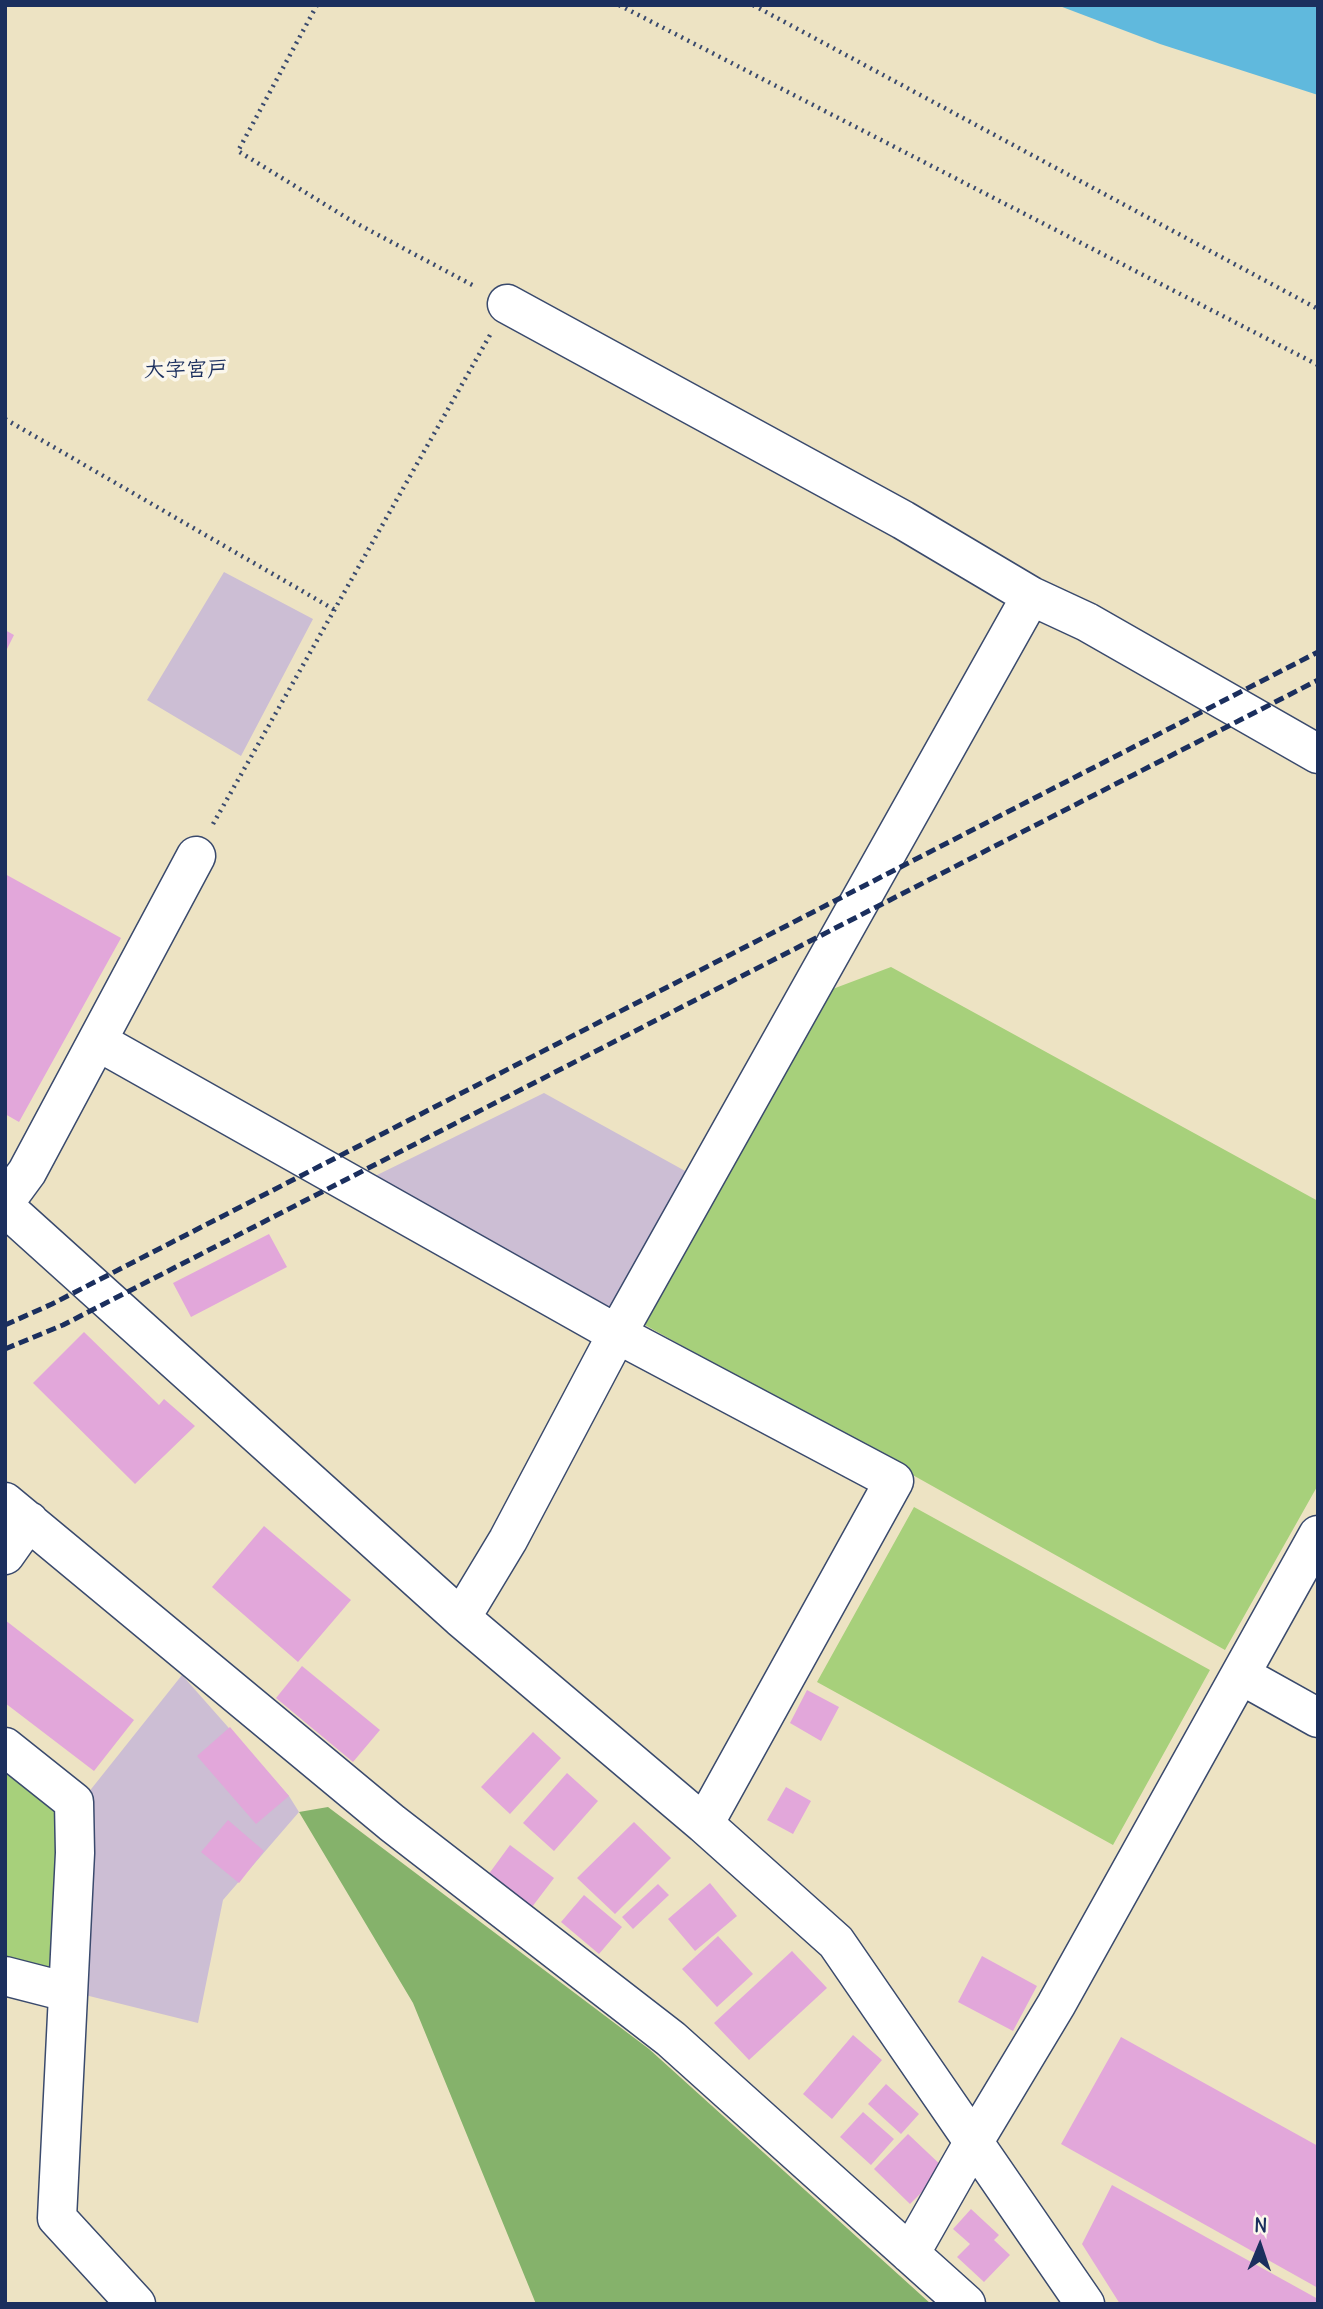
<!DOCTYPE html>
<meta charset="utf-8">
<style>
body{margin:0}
#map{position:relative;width:1323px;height:2309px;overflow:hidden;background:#ede3c3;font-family:Delius,sans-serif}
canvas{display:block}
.frame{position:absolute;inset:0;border:7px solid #1b2f5e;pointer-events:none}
.north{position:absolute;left:1225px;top:2211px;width:70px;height:70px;-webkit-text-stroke:5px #fbf7ec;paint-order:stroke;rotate:2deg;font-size:19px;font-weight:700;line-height:28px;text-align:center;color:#1b2f5e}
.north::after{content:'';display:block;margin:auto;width:24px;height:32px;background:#1b2f5e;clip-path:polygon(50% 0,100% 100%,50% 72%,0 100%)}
</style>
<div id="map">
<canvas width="1323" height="2309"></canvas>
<div class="frame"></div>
<div class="north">N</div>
</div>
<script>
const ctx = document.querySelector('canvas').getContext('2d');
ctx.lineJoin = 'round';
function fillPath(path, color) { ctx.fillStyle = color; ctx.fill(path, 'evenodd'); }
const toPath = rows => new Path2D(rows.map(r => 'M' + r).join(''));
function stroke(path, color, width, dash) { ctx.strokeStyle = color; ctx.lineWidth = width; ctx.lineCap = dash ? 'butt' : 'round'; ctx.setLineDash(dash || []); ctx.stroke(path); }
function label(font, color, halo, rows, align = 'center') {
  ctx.font = font + ' Delius,"Klee One",sans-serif'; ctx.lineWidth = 7; ctx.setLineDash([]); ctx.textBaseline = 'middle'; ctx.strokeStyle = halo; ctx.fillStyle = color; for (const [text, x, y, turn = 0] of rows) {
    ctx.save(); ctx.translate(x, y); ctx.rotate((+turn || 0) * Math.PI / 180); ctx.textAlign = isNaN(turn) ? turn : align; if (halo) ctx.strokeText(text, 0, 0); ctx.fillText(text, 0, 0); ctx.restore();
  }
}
const industrial = toPath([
 [224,572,313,619,241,756,147,700],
 [544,1093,687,1172,612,1313,371,1178],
 [182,1675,289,1796,299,1812,223,1900,198,2023,77,1993,88,1793]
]);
const green = toPath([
 [891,967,1318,1201,1318,1485,1225,1650,645,1325,830,990],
 [914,1507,1210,1670,1113,1845,817,1682],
 [5,1756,67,1805,56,1968,5,1971]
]);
const forest = toPath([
 [328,1807,649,2049,931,2304,536,2304,413,2003,299,1812]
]);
const water = toPath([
 [1057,5,1318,5,1318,95,1160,44]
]);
const building = toPath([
 [5,630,14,635,5,653],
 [5,874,121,938,19,1122,5,1114],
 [269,1234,287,1267,191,1317,173,1283],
 [84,1332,159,1405,164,1399,195,1426,135,1484,33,1383],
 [264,1526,351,1600,298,1662,212,1587],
 [5,1620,134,1720,94,1771,5,1703],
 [302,1666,380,1730,353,1762,276,1698],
 [807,1690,839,1707,821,1741,790,1723],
 [230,1727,289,1796,256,1824,197,1756],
 [533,1732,561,1758,510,1814,481,1787],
 [567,1773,598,1801,554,1851,523,1823],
 [786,1787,811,1801,793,1834,767,1820],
 [228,1820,264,1851,239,1883,201,1852],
 [634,1822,671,1858,615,1914,577,1878],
 [510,1845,554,1878,532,1907,488,1875],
 [710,1883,737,1916,695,1951,668,1919],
 [658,1884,669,1895,633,1929,622,1917],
 [584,1895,622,1927,599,1954,561,1922],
 [718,1936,753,1974,717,2007,682,1969],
 [792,1951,827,1988,749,2060,714,2023],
 [982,1956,1037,1986,1013,2031,958,2002],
 [853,2035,882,2060,832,2119,803,2094],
 [1121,2037,1318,2146,1318,2288,1061,2144],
 [886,2084,919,2114,901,2134,868,2104],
 [863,2112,894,2139,871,2165,840,2137],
 [908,2134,945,2169,910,2204,874,2169],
 [1112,2185,1318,2299,1318,2304,1120,2304,1082,2244],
 [971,2209,999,2235,994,2240,1010,2255,984,2282,957,2257,970,2244,953,2229]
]);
const path = toPath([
 [317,5,238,151,352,221,476,287],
 [619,5,1318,365],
 [753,5,1318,309],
 [5,419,335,610],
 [213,824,490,335]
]);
const minor = toPath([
 [507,304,903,520,1031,596,1087,622,1318,754],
 [97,1041,617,1334,894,1481,704,1824],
 [5,1202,27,1172,196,856],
 [5,1207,461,1618,704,1824,836,1942,1085,2304],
 [5,1502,392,1823,671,2039,966,2304],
 [5,1555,29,1521],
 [461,1618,508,1540,617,1334,1031,596],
 [1241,1675,1318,1718],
 [5,1747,74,1802,75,1853,57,2218,136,2304],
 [5,1976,67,1992],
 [910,2254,973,2143,1056,2005,1318,1535]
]);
const rail = toPath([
 [5,1325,52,1304,1318,652],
 [5,1349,63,1325,1318,680]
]);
const quarterNames = [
 ["大字宮戸",186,370]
];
fillPath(industrial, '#ccbed4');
fillPath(green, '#a7d07b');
fillPath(forest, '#85b26b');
fillPath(water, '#60b9dd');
fillPath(building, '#e2a7da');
stroke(minor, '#3a4a6d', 41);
stroke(path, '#3a4a6d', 4.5, [2, 5]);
stroke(minor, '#fff', 38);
stroke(rail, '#1b2f5e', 5, [10, 5]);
label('bold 21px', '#1b2f5e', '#fbf7ec', quarterNames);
</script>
